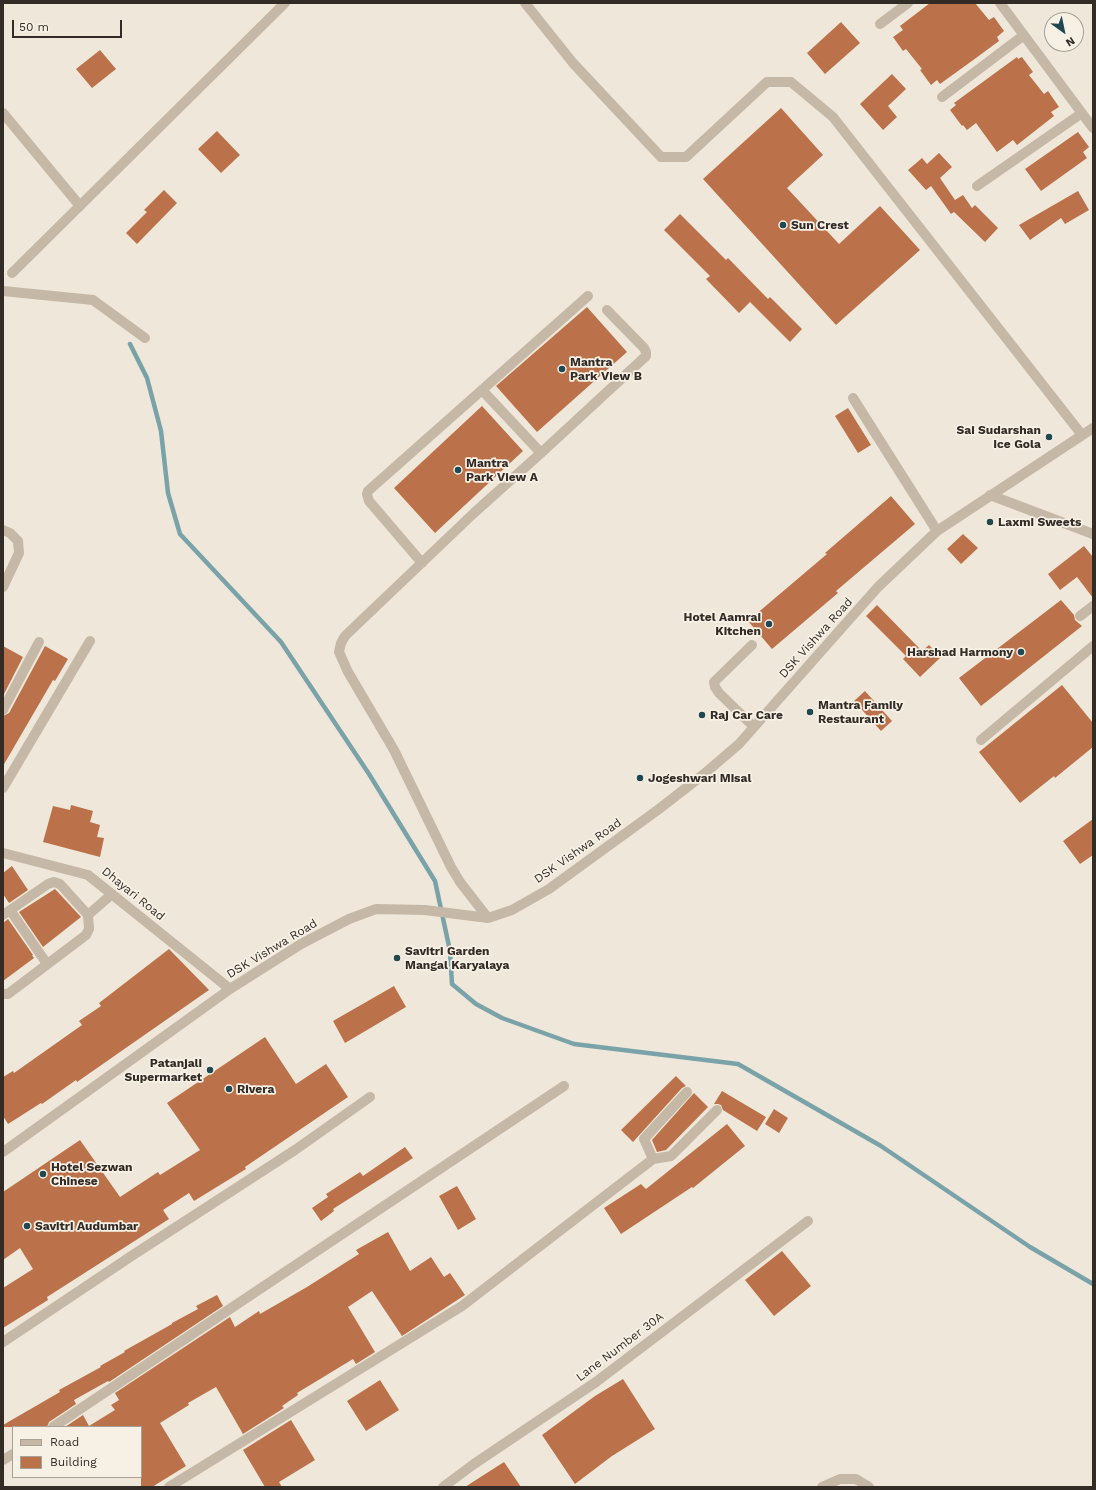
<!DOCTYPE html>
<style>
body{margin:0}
#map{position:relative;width:1096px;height:1490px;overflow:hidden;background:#efe7d9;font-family:"Work Sans",sans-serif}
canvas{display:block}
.frame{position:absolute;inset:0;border:4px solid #322b26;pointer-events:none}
.legend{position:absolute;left:12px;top:1426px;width:130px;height:52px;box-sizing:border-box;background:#f7f0e5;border:1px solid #a8a199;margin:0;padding:5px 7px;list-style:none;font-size:12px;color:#322b26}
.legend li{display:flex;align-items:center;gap:8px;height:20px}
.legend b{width:20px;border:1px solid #a8a199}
.north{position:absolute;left:1044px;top:12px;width:40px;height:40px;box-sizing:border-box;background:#f7f0e5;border:1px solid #a8a199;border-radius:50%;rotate:147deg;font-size:11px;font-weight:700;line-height:16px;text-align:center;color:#322b26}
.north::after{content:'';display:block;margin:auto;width:14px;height:18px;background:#204850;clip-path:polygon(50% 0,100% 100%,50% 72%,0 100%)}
.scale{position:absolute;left:12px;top:20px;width:110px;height:18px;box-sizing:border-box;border:2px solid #322b26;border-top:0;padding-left:5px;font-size:12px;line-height:14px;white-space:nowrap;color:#322b26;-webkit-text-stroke:3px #f7f0e5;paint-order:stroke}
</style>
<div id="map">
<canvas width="1096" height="1490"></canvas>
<div class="frame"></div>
<ul class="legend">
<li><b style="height:5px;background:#c5b8a6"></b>Road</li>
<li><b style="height:11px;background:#bb724a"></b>Building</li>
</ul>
<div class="north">N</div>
<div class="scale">50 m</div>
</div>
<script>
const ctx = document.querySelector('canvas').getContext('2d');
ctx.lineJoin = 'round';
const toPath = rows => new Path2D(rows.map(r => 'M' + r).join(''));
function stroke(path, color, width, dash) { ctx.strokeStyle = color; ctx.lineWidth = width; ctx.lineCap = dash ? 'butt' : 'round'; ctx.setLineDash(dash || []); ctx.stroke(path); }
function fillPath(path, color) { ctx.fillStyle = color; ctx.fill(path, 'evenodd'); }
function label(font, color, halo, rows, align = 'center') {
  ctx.font = font + ' "Work Sans",sans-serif'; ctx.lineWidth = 3.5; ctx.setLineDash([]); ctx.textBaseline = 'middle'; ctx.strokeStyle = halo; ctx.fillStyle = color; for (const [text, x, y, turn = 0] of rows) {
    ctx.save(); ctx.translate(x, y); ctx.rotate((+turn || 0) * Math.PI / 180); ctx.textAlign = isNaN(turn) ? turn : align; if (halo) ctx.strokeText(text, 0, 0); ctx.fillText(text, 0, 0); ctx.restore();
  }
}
const stream = toPath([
 [130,344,147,378,161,431,168,493,180,534,281,642,369,774,435,881,450,951,452,984,476,1004,502,1018,574,1044,738,1064,881,1146,1030,1247,1093,1284]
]);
const building = toPath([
 [930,3,975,3,989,20,994,17,1004,31,997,37,999,41,976,58,940,84,937,80,931,85,920,70,922,69,906,49,903,51,893,37,903,30,900,26],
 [841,22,860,43,825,74,807,53],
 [100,50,116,69,92,88,76,69],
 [1017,57,1018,59,1022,57,1033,72,1029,75,1044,94,1048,91,1059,107,1051,112,1054,116,1017,145,1013,140,997,152,976,123,967,130,963,125,962,126,950,110,956,105,954,103],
 [892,74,906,89,888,106,897,117,883,130,860,104],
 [781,108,823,155,787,188,839,244,880,206,920,250,836,325,703,179],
 [217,131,240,155,221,173,198,149],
 [1078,132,1089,147,1083,152,1087,158,1041,191,1025,169],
 [939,153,952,167,940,178,955,200,963,195,972,208,975,205,998,228,985,242,954,212,951,214,931,186,926,190,908,170,922,158,927,164],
 [164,190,177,203,137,244,126,233,147,212,144,210],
 [1078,191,1089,210,1065,224,1061,218,1030,240,1019,225],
 [680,214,726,260,728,258,768,299,770,297,802,329,790,342,750,302,739,313,706,279,710,276,664,230],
 [587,307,627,352,537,432,496,386],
 [482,406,523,451,435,533,394,488],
 [848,408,871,445,858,453,835,416],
 [891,496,915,524,836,591,838,593,772,649,748,621,827,554,825,553],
 [963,534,978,548,961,564,947,549],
 [1084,546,1093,557,1093,598,1077,577,1060,590,1048,574],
 [1061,600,1074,615,1075,620,1082,626,981,706,959,678],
 [877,605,922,651,929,645,941,657,920,677,903,659,906,656,866,616],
 [3,646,23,657,3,696],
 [45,646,68,659,55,681,53,680,3,766,3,716,9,713],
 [1062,685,1093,723,1093,747,1055,778,1054,776,1020,803,979,752],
 [865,691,892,721,881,731,854,701],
 [71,805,93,811,90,822,100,825,97,837,104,838,100,857,43,842,53,806,70,810],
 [1093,819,1093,855,1080,864,1063,841],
 [12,866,28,890,9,903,3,894,3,873],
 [55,889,81,917,43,947,19,912],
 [8,919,33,955,32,955,34,958,3,981,3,923],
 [169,949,209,990,77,1082,76,1080,42,1104,41,1103,8,1124,3,1116,3,1077,13,1071,14,1073,82,1025,79,1021,101,1006,99,1003],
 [394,986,406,1007,345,1043,333,1021],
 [265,1037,296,1084,326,1064,348,1097,245,1167,246,1169,194,1201,189,1193,163,1210,169,1219,47,1297,48,1300,3,1328,3,1288,33,1269,20,1248,3,1260,3,1192,80,1140,120,1197,158,1172,160,1175,200,1150,167,1103],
 [676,1076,686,1086,682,1088,633,1142,621,1130],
 [722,1091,766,1117,757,1131,723,1110,721,1105,718,1104,714,1104],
 [694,1093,708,1107,666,1150,657,1152,652,1140],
 [774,1109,788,1118,779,1133,765,1124],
 [727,1124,745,1146,693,1188,692,1187,621,1234,604,1208,641,1184,646,1189],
 [405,1147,413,1158,333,1209,334,1211,321,1221,312,1208,328,1197,326,1194,360,1172,363,1176],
 [457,1186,476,1219,458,1230,439,1196],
 [388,1232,410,1271,431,1257,444,1277,450,1273,465,1295,402,1336,372,1291,348,1307,375,1352,356,1364,353,1359,297,1393,298,1395,282,1406,284,1408,243,1434,216,1387,188,1403,189,1405,160,1423,186,1466,152,1487,141,1487,141,1427,65,1427,83,1415,89,1426,115,1410,111,1405,119,1400,115,1393,230,1317,235,1327,259,1311,260,1314,307,1287,359,1254,356,1250],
 [782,1251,811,1286,774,1316,745,1280],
 [217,1295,223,1306,109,1382,108,1381,74,1400,76,1404,49,1422,47,1427,3,1427,3,1425,60,1392,59,1390,101,1367,100,1366,125,1352,124,1351,172,1324,172,1323,198,1309,196,1306],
 [623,1379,655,1429,612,1456,575,1484,542,1435,595,1396],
 [380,1380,399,1410,366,1431,347,1401],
 [291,1420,315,1460,279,1482,282,1487,265,1487,243,1450],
 [504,1462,521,1487,465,1487]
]);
const minor = toPath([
 [525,3,573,63,661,157,686,157,767,82,791,82,833,117,1082,435],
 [1000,3,1093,128],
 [880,24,908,3],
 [942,97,1024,35],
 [3,113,80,206],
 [977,186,1082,113],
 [12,273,285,3],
 [3,291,93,300,145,338],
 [482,390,541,453],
 [853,398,937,531],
 [990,495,1093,534],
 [3,530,10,533,18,541,19,553,3,587],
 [422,563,369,501,367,494,368,491,588,296],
 [1080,616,1093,606],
 [752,645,714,682,715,687,719,693,754,727],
 [3,710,39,642],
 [981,740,1093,646],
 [3,788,90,641],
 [3,853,88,875,230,989],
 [10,910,47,964],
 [3,915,48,884,54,882,60,884,88,915,89,929,86,935,8,994,3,994],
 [88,915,112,894],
 [488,918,460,882,451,867,394,750,348,672,339,652,341,643,345,636,475,512,541,453,646,356,646,352,644,348,607,310],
 [3,1152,230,989,301,944,349,919,376,909,425,910,488,918,512,910,549,889,659,809,704,774,739,744,878,587,937,531,1093,428],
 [653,1159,644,1139,687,1092],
 [3,1342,133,1255,295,1150,370,1097],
 [53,1427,564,1086],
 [3,1460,13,1454],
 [169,1487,462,1306,653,1159,671,1156,717,1110],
 [443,1487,474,1464,596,1382,808,1221],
 [822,1487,840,1479,856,1479,869,1487]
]);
const markers = [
 [783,225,4,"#204850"],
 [562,369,4,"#204850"],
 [1049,437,4,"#204850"],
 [458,470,4,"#204850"],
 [990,522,4,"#204850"],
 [769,624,4,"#204850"],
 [1021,652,4,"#204850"],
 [810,712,4,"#204850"],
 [702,715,4,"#204850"],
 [640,778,4,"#204850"],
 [397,958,4,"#204850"],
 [210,1070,4,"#204850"],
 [229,1089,4,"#204850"],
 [43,1174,4,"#204850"],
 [27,1226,4,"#204850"]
];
const poiNames = [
 ["Sun Crest",791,225],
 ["Mantra",570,362],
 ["Park View B",570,376],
 ["Sai Sudarshan",1041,430,"right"],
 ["Ice Gola",1041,444,"right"],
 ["Mantra",466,463],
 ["Park View A",466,477],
 ["Laxmi Sweets",998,522],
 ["Hotel Aamrai",761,617,"right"],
 ["Kitchen",761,631,"right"],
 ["Harshad Harmony",1013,652,"right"],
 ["Mantra Family",818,705],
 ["Restaurant",818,719],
 ["Raj Car Care",710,715],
 ["Jogeshwari Misal",648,778],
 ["Savitri Garden",405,951],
 ["Mangal Karyalaya",405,965],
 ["Patanjali",202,1063,"right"],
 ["Supermarket",202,1077,"right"],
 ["Rivera",237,1089],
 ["Hotel Sezwan",51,1167],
 ["Chinese",51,1181],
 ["Savitri Audumbar",35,1226]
];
const streetNames = [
 ["DSK Vishwa Road",816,638,-48],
 ["DSK Vishwa Road",578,851,-35],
 ["Dhayari Road",133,894,39],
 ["DSK Vishwa Road",272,949,-31],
 ["Lane Number 30A",620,1347,-37]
];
stroke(stream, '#7aa2a9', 4.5);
fillPath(building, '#bb724a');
stroke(minor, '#c5b8a6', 10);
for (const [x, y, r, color] of markers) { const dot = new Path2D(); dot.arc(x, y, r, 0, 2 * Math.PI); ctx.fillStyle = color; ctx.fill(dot); stroke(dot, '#f7f0e5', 1.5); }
label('bold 12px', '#322b26', '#f7f0e5', poiNames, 'left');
label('12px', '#322b26', '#f7f0e5', streetNames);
</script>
